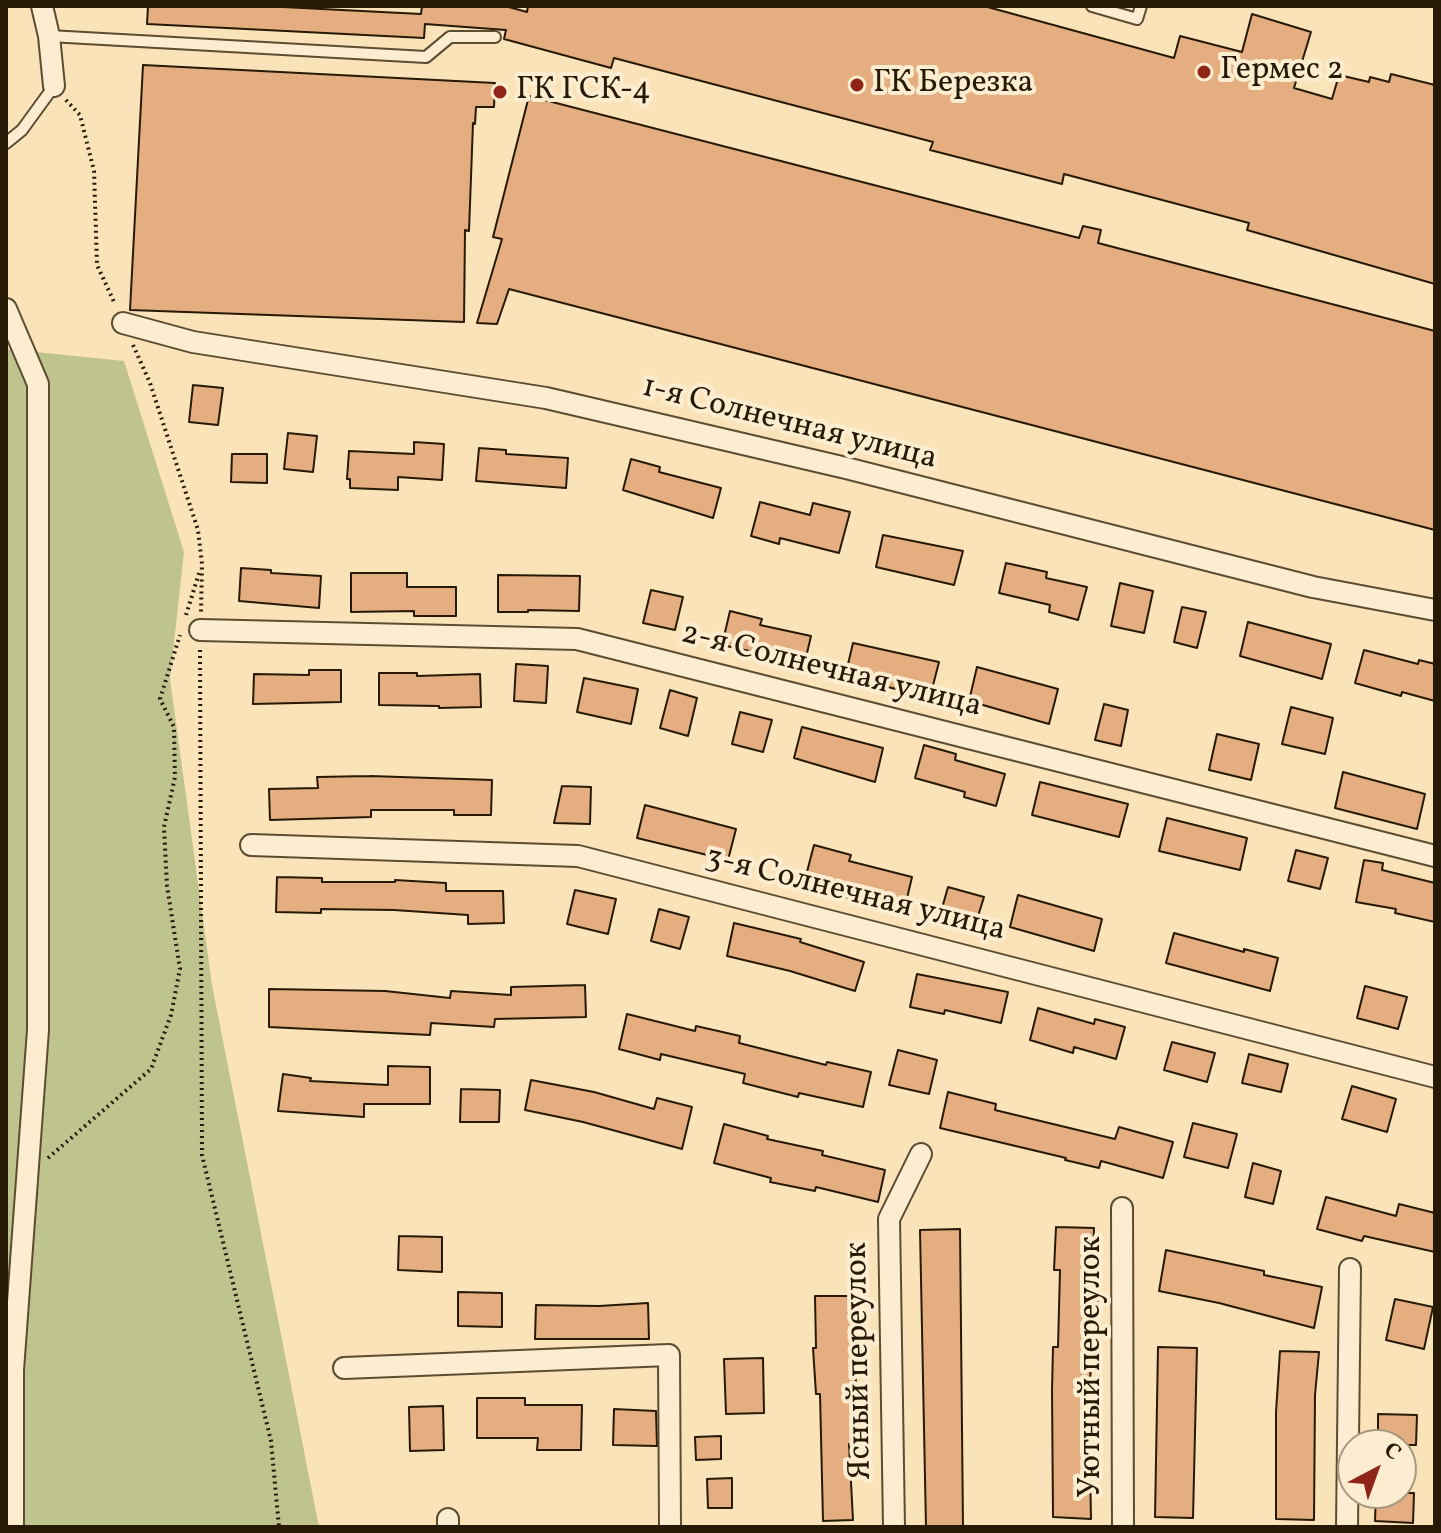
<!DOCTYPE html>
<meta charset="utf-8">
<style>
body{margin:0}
#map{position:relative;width:1441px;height:1533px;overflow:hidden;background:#fae3b8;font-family:Vollkorn,serif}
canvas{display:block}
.frame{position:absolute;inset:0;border:8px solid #261906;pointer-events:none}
.north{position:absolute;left:1337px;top:1429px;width:80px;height:80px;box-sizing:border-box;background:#fcedd1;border:2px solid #a69880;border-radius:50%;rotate:41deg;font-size:22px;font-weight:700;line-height:32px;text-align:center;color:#261906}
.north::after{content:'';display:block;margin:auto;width:28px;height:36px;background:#8f2418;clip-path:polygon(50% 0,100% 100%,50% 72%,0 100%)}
</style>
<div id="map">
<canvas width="1441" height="1533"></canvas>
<div class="frame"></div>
<div class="north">С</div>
</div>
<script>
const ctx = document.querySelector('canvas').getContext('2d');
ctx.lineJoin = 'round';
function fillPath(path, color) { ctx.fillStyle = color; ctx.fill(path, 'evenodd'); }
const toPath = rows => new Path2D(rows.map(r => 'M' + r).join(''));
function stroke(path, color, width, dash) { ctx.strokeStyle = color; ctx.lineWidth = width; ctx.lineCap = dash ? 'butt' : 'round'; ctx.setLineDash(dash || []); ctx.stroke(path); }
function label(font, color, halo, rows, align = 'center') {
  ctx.font = font + ' Vollkorn,serif'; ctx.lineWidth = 8; ctx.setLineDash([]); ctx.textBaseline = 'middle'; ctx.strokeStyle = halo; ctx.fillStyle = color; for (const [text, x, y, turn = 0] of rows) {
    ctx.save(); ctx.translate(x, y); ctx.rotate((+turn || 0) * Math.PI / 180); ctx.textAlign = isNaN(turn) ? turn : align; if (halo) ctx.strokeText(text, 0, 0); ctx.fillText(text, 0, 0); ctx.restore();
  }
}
const green = toPath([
 [6,349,124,361,184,552,170,679,212,985,319,1527,6,1527]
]);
const building = toPath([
 [148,6,263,6,421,14,422,6,505,6,527,12,528,6,984,6,1174,58,1180,36,1242,52,1252,14,1311,32,1294,88,1332,99,1339,75,1369,82,1370,77,1389,82,1391,74,1435,85,1435,284,1247,230,1249,223,1064,174,1062,184,930,150,933,142,614,58,611,68,504,39,506,30,425,24,424,38,147,24,148,6],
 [143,65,495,83,494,107,476,107,475,124,473,123,469,231,465,230,464,322,130,310,143,65],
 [529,96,1079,238,1083,226,1101,230,1098,243,1435,331,1435,530,509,289,497,324,477,323,502,239,493,237,529,96],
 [193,385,223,388,218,425,189,422,193,385],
 [288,433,317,436,313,472,284,469,288,433],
 [414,442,444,444,442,480,398,477,398,490,350,488,350,479,347,479,349,451,414,454,414,442],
 [479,448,506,450,506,454,568,458,566,488,476,481,479,448],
 [232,454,267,454,267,483,231,482,232,454],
 [631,459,660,467,659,472,721,488,713,518,623,490,631,459],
 [760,502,810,515,813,503,850,512,839,553,780,538,779,544,751,536,760,502],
 [883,535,963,551,954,585,876,567,883,535],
 [1006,563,1047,572,1046,578,1087,587,1078,620,1049,612,1050,605,999,593,1006,563],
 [241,568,271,570,271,573,321,576,319,608,239,601,241,568],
 [351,573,407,573,407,587,456,587,456,616,414,616,414,611,351,612,351,573],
 [498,575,580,576,579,611,528,610,528,612,498,612,498,575],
 [1120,583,1153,591,1144,633,1111,626,1120,583],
 [651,590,683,597,675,630,643,623,651,590],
 [1182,607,1206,612,1197,648,1174,642,1182,607],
 [730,611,762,619,760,625,811,636,803,670,771,663,772,656,722,645,730,611],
 [1248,622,1331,644,1322,679,1240,656,1248,622],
 [853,643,939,662,930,697,845,677,853,643],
 [1364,650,1418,664,1419,660,1435,664,1435,701,1402,692,1401,696,1355,683,1364,650],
 [516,664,548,666,546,703,514,701,516,664],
 [977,667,1058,689,1049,724,969,701,977,667],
 [309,670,341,670,341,702,253,704,254,674,309,675,309,670],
 [379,673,417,673,417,676,480,674,481,707,439,708,439,706,379,705,379,673],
 [584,678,638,689,631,724,577,712,584,678],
 [670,690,697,698,688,736,660,728,670,690],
 [1104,704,1128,710,1121,746,1095,740,1104,704],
 [1291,707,1333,718,1325,754,1282,744,1291,707],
 [740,712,772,720,763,752,732,744,740,712],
 [802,727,883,748,875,782,794,758,802,727],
 [1217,734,1259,744,1251,780,1209,770,1217,734],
 [924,745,956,754,955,760,1005,774,996,806,964,797,965,792,915,778,924,745],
 [1343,772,1425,794,1417,829,1335,808,1343,772],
 [370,776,492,780,491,815,454,815,454,810,371,810,371,817,270,820,269,789,318,788,317,777,370,776],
 [1040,782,1128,804,1119,837,1032,815,1040,782],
 [562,786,591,787,590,824,554,823,562,786],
 [645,805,736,829,728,860,637,838,645,805],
 [1167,818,1247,838,1240,870,1159,851,1167,818],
 [814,845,851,855,849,861,912,877,904,911,803,887,814,845],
 [1296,850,1328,858,1320,889,1288,881,1296,850],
 [1364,860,1383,863,1382,870,1435,883,1435,922,1395,913,1396,909,1356,902,1364,860],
 [277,877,322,878,322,882,395,882,395,880,446,883,446,891,503,891,504,923,468,924,468,915,394,910,321,909,321,913,276,912,277,877],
 [948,887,984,897,974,929,939,919,948,887],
 [575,890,616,899,608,934,567,924,575,890],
 [1018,895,1102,919,1094,951,1010,927,1018,895],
 [659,909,689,917,680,949,651,941,659,909],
 [734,923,801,939,800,942,864,962,855,991,790,971,727,956,734,923],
 [1174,933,1244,952,1244,949,1278,958,1270,991,1166,963,1174,933],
 [917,974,1008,992,1001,1023,945,1010,944,1014,910,1007,917,974],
 [585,985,586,1017,495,1019,494,1027,431,1023,430,1035,269,1027,269,989,385,991,450,998,451,991,511,995,511,987,585,985],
 [1365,986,1407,997,1398,1029,1357,1018,1365,986],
 [1038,1008,1094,1024,1095,1019,1125,1027,1116,1059,1074,1047,1073,1053,1030,1040,1038,1008],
 [627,1014,695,1031,696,1026,740,1036,739,1043,826,1065,827,1062,871,1072,863,1107,799,1093,798,1097,743,1083,745,1074,661,1054,660,1060,619,1049,627,1014],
 [1172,1042,1215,1053,1207,1082,1164,1070,1172,1042],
 [898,1050,937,1060,929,1094,889,1085,898,1050],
 [1249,1054,1288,1064,1281,1092,1242,1083,1249,1054],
 [388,1066,430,1067,430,1104,364,1104,364,1117,278,1111,283,1074,311,1078,310,1081,388,1085,388,1066],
 [531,1080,594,1092,654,1109,657,1098,692,1107,682,1149,583,1122,525,1110,531,1080],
 [1352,1086,1396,1099,1387,1132,1342,1119,1352,1086],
 [461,1089,500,1090,499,1122,460,1122,461,1089],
 [948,1092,996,1104,995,1110,1115,1139,1119,1127,1173,1142,1163,1178,1101,1161,1099,1168,1065,1160,1066,1158,940,1128,948,1092],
 [1193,1123,1237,1134,1228,1168,1184,1157,1193,1123],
 [724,1124,768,1136,767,1139,823,1151,822,1155,885,1170,878,1202,816,1187,815,1191,770,1182,771,1178,714,1163,724,1124],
 [1253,1163,1281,1171,1273,1204,1245,1197,1253,1163],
 [1326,1197,1396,1216,1399,1204,1435,1213,1435,1252,1364,1236,1362,1241,1317,1229,1326,1197],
 [1056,1227,1094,1228,1092,1289,1098,1289,1097,1331,1092,1331,1089,1413,1091,1519,1053,1517,1052,1390,1053,1347,1058,1347,1060,1270,1054,1270,1056,1227],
 [960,1229,963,1527,926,1527,920,1230,960,1229],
 [399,1236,442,1237,442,1272,398,1270,399,1236],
 [1166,1250,1264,1271,1264,1275,1322,1287,1314,1328,1219,1303,1159,1291,1166,1250],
 [458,1292,502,1293,502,1327,458,1326,458,1292],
 [815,1296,854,1296,856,1393,851,1393,853,1444,849,1444,853,1520,823,1521,820,1394,816,1394,813,1348,816,1348,815,1296],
 [1395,1299,1433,1307,1424,1349,1386,1340,1395,1299],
 [648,1303,649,1339,535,1339,536,1305,599,1306,648,1303],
 [1158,1347,1197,1348,1193,1518,1155,1517,1158,1347],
 [1280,1351,1319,1352,1315,1395,1314,1520,1276,1519,1276,1412,1280,1351],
 [763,1358,764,1413,726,1414,724,1359,763,1358],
 [477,1398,525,1398,525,1405,582,1405,581,1450,537,1450,538,1438,477,1438,477,1398],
 [443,1406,444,1450,410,1451,409,1407,443,1406],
 [614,1409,656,1411,657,1446,613,1445,614,1409],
 [1378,1414,1417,1415,1416,1445,1378,1445,1378,1414],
 [721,1436,721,1459,696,1460,695,1437,721,1436],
 [732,1478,732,1508,708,1508,707,1479,732,1478],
 [1376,1493,1414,1493,1413,1523,1375,1521,1376,1493]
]);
const path = toPath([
 [66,100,80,115,94,171,97,265,115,304],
 [133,345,150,383,198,530,202,564,201,613],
 [186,615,200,570],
 [200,650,202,1155,271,1441,279,1527],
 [48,1158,151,1069,171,1015,180,969,167,886,164,827,175,777,174,727,160,699,180,635]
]);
const lane = toPath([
 [1092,6,1137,19,1141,6],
 [49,36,426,57,450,37,495,37],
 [6,143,22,130,54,86]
]);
const street = toPath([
 [42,6,49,36,54,86],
 [6,309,38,384,38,1030,13,1370,13,1527],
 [123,323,193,342,546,398,846,468,1313,587,1435,610],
 [200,630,577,639,1435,856],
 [251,845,578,856,1435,1077],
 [1122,1208,1123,1527],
 [344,1368,669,1355,670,1527],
 [448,1527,448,1519],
 [894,1527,889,1219,921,1154],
 [1347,1527,1350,1269]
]);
const markers = [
 [1204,72,8,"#8f2418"],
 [857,85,8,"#8f2418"],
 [500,92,8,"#8f2418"]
];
const poiNames = [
 ["Гермес 2",1220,72],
 ["ГК Березка",873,85],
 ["ГК ГСК-4",516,92]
];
const streetNames = [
 ["1-я Солнечная улица",789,425,14],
 ["2-я Солнечная улица",831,672,14],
 ["3-я Солнечная улица",855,896,14],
 ["Ясный переулок",861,1361,-91],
 ["Уютный переулок",1093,1367,-90]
];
fillPath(green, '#bfc38e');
fillPath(building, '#e5ae81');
stroke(building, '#261906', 2);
stroke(lane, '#5b4c32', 14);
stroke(street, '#5b4c32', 24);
stroke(path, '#261906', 4, [2, 4]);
stroke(lane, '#fcedd1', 10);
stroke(street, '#fcedd1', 20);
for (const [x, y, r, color] of markers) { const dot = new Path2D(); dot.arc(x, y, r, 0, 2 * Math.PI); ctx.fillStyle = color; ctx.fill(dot); stroke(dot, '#fcedd1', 3); }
label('32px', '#261906', '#fcedd1', poiNames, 'left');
label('32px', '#261906', '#fcedd1', streetNames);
</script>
